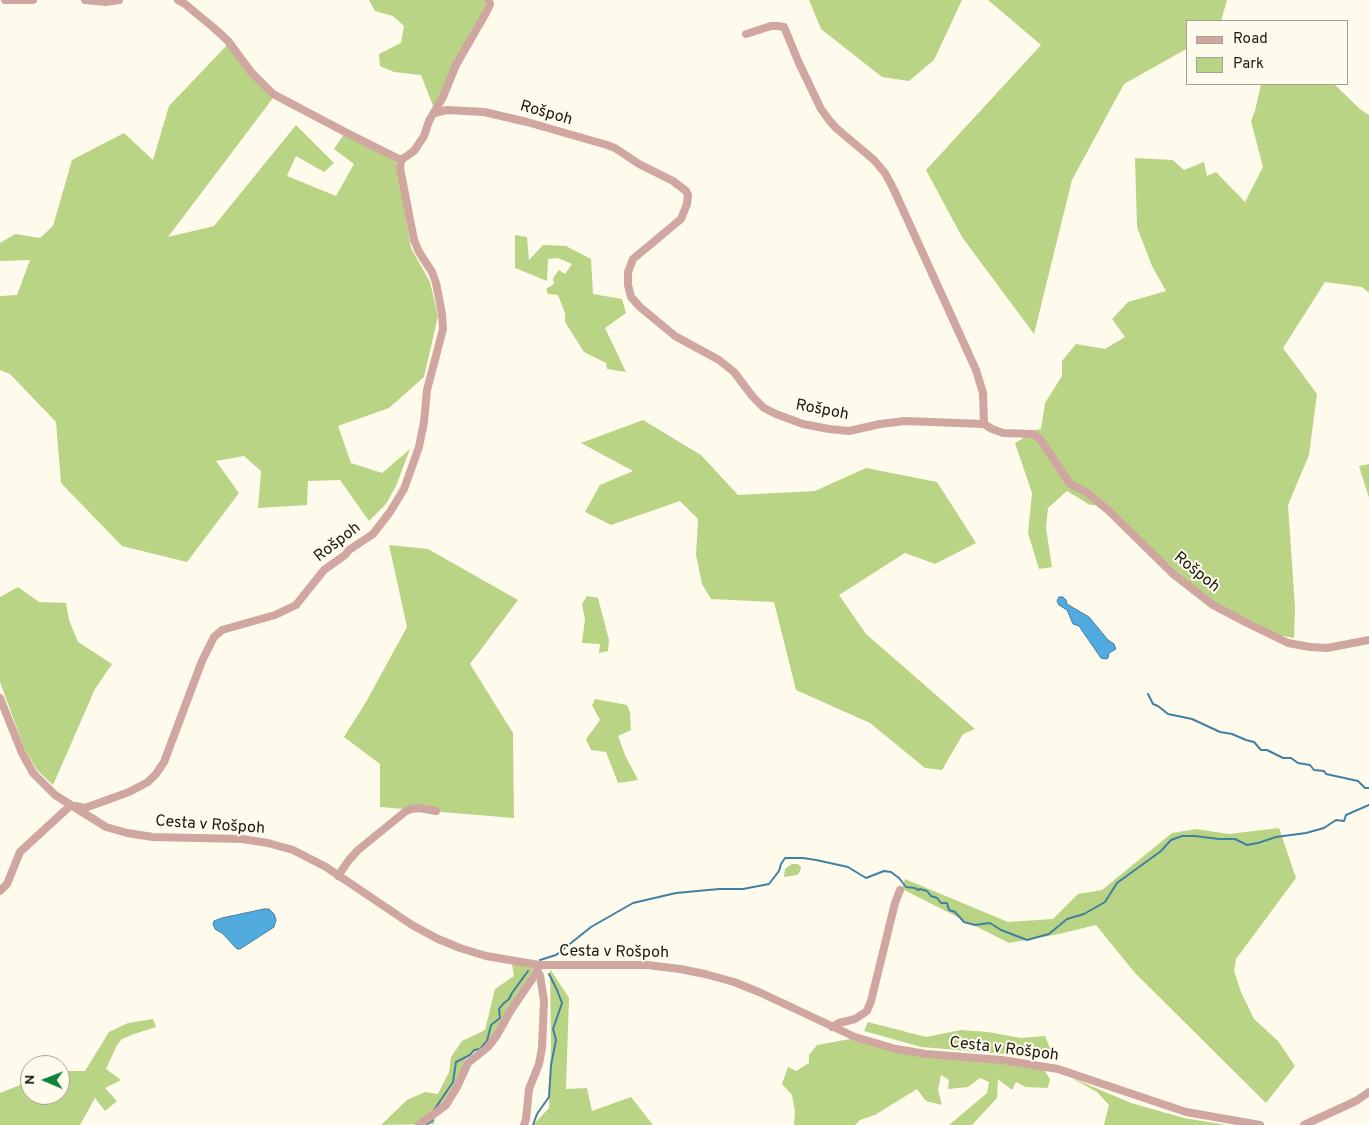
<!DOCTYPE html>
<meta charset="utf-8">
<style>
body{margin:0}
#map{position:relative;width:1369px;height:1125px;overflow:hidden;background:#fefaec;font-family:Overpass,sans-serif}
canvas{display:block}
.legend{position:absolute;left:1186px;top:20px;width:162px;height:65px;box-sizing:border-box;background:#fefaec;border:1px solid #a4a095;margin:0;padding:6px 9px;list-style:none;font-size:15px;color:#1d1a12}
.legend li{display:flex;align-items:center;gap:10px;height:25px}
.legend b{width:25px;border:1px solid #a4a095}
.north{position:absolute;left:20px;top:1055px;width:50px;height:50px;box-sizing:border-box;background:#fefaec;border:1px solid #a4a095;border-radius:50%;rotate:271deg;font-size:14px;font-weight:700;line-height:20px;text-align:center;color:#1d1a12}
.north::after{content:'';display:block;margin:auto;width:18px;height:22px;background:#0e833c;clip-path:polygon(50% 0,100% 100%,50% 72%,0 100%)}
</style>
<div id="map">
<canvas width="1369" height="1125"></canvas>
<ul class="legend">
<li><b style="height:6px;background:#d0a6a0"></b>Road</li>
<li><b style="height:14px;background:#bad486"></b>Park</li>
</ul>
<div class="north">N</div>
</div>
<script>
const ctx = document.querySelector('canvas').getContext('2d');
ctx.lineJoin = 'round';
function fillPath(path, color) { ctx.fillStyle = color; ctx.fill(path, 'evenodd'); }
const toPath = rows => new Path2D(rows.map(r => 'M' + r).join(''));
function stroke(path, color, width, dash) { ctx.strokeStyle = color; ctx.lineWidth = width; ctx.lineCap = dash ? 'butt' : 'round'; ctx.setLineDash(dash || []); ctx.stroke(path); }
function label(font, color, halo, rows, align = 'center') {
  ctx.font = font + ' Overpass,sans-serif'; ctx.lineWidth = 4; ctx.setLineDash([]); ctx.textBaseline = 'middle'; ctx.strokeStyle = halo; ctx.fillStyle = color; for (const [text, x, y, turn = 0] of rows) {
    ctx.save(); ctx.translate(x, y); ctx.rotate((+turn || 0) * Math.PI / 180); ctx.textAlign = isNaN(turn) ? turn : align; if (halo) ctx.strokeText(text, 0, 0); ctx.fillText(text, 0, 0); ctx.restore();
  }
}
const green = toPath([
 [369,0,486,0,484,12,440,98,433,106,421,75,394,72,380,66,379,54,401,43,404,26,393,16,375,11],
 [809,0,962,0,934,60,909,81,882,77,821,29],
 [988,0,1227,0,1221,21,1188,21,1188,48,1124,84,1072,180,1034,334,962,237,926,170,1041,45],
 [227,45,273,98,168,237,214,226,296,125,334,163,324,172,296,156,287,176,336,196,354,164,334,149,344,134,396,162,411,248,430,282,438,316,424,377,389,408,338,426,351,463,382,473,410,449,396,486,386,504,369,521,340,480,308,481,307,505,258,508,261,471,244,456,216,461,239,493,187,562,122,546,61,483,56,422,10,374,0,370,0,296,17,295,30,260,0,261,0,243,15,234,40,238,53,226,72,160,124,133,153,160,169,106],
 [1261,84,1334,84,1361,110,1369,115,1369,293,1362,287,1325,282,1283,348,1317,394,1309,455,1288,505,1295,607,1294,638,1273,634,1213,602,1140,541,1108,505,1090,505,1067,491,1048,508,1046,528,1052,567,1039,569,1028,533,1032,493,1015,443,1022,439,1026,432,1041,429,1045,403,1062,376,1062,361,1076,344,1105,349,1125,337,1112,319,1128,302,1166,291,1152,266,1137,227,1135,158,1173,160,1184,170,1204,162,1207,176,1216,172,1245,202,1263,167,1251,121,1255,111],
 [515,235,527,237,529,260,543,245,566,246,591,259,593,294,622,299,626,313,605,328,626,372,607,369,606,363,584,352,565,322,565,313,558,295,548,294,546,289,554,284,553,278,559,270,565,274,572,264,558,258,548,259,547,281,515,268],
 [643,420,701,455,738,495,815,491,866,468,937,482,976,543,935,564,905,553,839,595,866,634,975,729,963,734,942,770,925,768,870,723,796,690,774,602,711,599,702,584,696,555,698,519,680,501,611,525,585,512,600,485,633,471,581,443],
 [1369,464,1369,498,1359,466],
 [389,545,428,549,518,600,470,664,513,733,514,818,380,807,380,764,344,737,366,702,407,627],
 [18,587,39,602,66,603,69,620,78,642,112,664,95,689,53,785,37,770,25,750,0,682,0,597],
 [587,596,598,598,609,640,608,651,599,653,600,644,582,643,585,619,582,604],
 [595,699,627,705,630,712,631,730,618,736,625,755,638,780,618,783,606,752,591,750,586,739,600,720,592,705],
 [1279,828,1296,878,1236,959,1234,971,1241,992,1254,1019,1278,1041,1295,1066,1266,1103,1135,973,1096,925,1059,934,1009,943,902,889,905,879,1008,922,1053,919,1078,894,1102,890,1172,833,1196,829,1229,834],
 [792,864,798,864,801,867,800,872,797,875,784,877,785,869],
 [512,964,535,968,506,1011,489,1042,466,1058,455,1083,443,1105,436,1109,434,1124,381,1125,407,1100,425,1092,438,1094,449,1072,451,1057,462,1041,485,1030,495,989,514,976],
 [550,969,569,998,566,1089,587,1088,592,1111,631,1097,653,1125,533,1125,549,1108,551,1046],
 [153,1019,156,1027,134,1034,122,1039,117,1045,106,1069,121,1080,105,1088,117,1101,105,1111,95,1098,80,1125,0,1125,0,1093,30,1081,30,1095,60,1095,60,1071,85,1071,109,1032,128,1023],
 [868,1022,926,1037,961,1030,988,1032,1021,1038,1045,1036,1055,1060,1027,1056,921,1047,864,1031],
 [850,1039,893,1051,1011,1063,1044,1070,1050,1079,1048,1088,1025,1087,1016,1082,1012,1090,998,1079,997,1098,972,1125,949,1125,987,1093,989,1082,980,1078,968,1087,948,1089,949,1080,941,1075,938,1090,942,1105,926,1101,917,1089,875,1115,860,1120,855,1125,794,1125,795,1112,792,1095,782,1084,788,1067,796,1071,809,1063,809,1055,817,1045],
 [1070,1077,1131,1103,1184,1118,1226,1125,1104,1125,1109,1105,1097,1092]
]);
const water = toPath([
 [1059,597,1063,597,1066,600,1067,604,1089,617,1108,640,1114,644,1116,649,1109,653,1108,658,1106,659,1101,658,1079,626,1073,624,1067,610,1059,605,1057,601,1059,597],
 [264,909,269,909,274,914,276,920,274,927,240,949,237,949,222,933,215,929,213,924,214,921,222,918,264,909]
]);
const stream = toPath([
 [1148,694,1153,704,1158,706,1168,714,1192,719,1220,732,1232,734,1246,740,1254,742,1261,750,1267,750,1283,758,1291,758,1298,763,1310,765,1314,770,1324,771,1326,774,1358,781,1365,788,1369,788],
 [540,960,556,955,591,927,633,903,676,893,719,889,743,889,769,884,779,871,781,864,785,858,803,858,816,860,848,867,866,878,884,871,891,872,899,878,906,887,915,888,918,890,920,889,927,891,931,896,937,898,941,903,947,903,949,910,955,912,964,922,975,925,990,923,1001,930,1027,940,1049,934,1067,919,1084,914,1105,902,1117,883,1161,851,1171,840,1182,836,1195,836,1219,839,1235,839,1247,845,1258,843,1276,837,1306,833,1324,828,1336,820,1344,821,1346,815,1369,805],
 [434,1110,453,1082,456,1062,470,1055,474,1050,480,1049,487,1041,491,1025,500,1018,499,1009,503,1004,509,999,512,993,528,971],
 [426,1125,433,1120],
 [533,1125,537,1114,549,1097,551,1065,556,1040,553,1029,562,1003,557,990,549,974]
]);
const minor = toPath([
 [5,0,33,0],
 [85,0,106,2,119,0],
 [178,0,185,4,214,28,228,41,251,72,273,94,347,133,401,160],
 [746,34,771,26,778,26,784,27,799,63,821,109,829,120,836,128,874,160,885,173,894,190,976,370,983,393,984,424],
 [435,113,447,110,484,112,527,122,607,145,615,148,639,164,673,181,686,191,688,195,687,204,681,219,633,259,628,272,628,285,631,297,640,307,675,336,719,360,734,372,753,397,764,408,776,414,803,424,829,429,849,431,880,424,905,421,984,424,992,429,1003,433,1033,434,1040,439,1070,484,1086,492,1109,511,1172,573,1213,605,1245,622,1288,643,1310,647,1327,648,1369,640],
 [401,160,414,151,424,136,429,121,443,97,456,65,487,11,490,4,489,0],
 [0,698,22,753,33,773,55,795,106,827,127,833,153,837,242,839,268,843,293,850,326,867,412,925,438,939,460,948,486,956,539,965,647,965,680,969,705,974,734,982,759,992,855,1037,896,1049,926,1054,1002,1060,1058,1069,1186,1112,1260,1125],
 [76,806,85,808,129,792,148,782,156,774,164,762,202,661,214,637,222,630,275,615,296,605,324,570,345,555,349,550,373,534,390,512,404,489,419,447,424,422,427,390,443,329,442,314,436,283,432,272,419,252,414,240,400,168,401,160],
 [338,876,349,860,358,850,406,811,411,809,419,808,436,811],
 [0,891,7,884,20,852,71,805],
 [832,1027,839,1023,855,1019,867,1011,871,1001,895,903,900,890],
 [419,1125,446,1105,457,1087,468,1063,488,1047,497,1035,511,1010,537,972],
 [524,1125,526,1119,529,1089,539,1064,542,1048,544,1001,540,975,537,972,538,969],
 [1304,1125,1356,1101,1369,1092]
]);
const streetNames = [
 ["Rošpoh",546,114,16],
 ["Rošpoh",822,411,11],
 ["Rošpoh",338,543,-38],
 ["Rošpoh",1196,573,39],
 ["Cesta v Rošpoh",210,826,4],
 ["Cesta v Rošpoh",614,953,1],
 ["Cesta v Rošpoh",1004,1050,7]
];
fillPath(green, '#bad486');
fillPath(water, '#52abde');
stroke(water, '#4280a1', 1);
stroke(stream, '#4280a1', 2);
stroke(minor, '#d0a6a0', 8);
label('16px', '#1d1a12', '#fefaec', streetNames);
</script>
